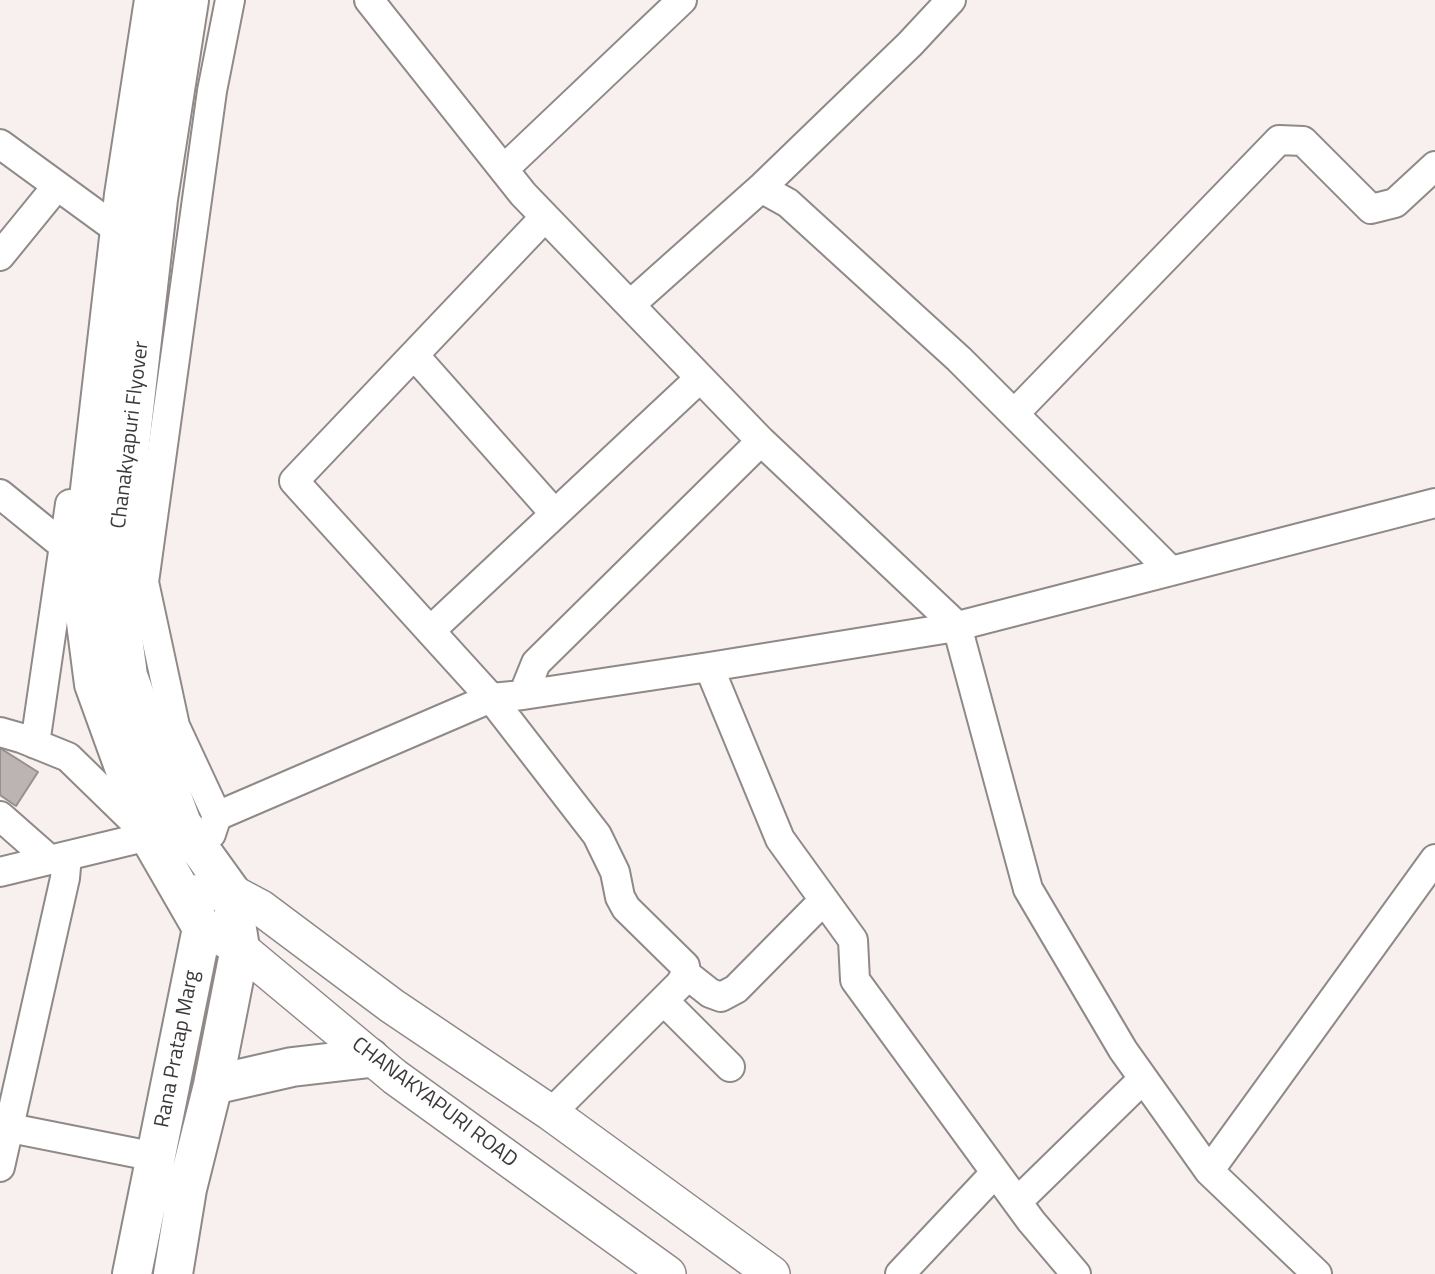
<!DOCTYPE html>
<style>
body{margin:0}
canvas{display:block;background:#f7f0ee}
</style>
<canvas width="1435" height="1274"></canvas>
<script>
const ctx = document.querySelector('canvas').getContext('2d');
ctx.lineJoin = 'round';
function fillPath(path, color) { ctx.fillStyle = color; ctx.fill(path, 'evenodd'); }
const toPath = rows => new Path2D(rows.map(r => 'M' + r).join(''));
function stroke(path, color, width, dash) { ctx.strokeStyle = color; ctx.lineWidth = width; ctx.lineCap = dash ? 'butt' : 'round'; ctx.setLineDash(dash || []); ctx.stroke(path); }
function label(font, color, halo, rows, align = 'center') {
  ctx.font = font + ' "Titillium Web",sans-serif'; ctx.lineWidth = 6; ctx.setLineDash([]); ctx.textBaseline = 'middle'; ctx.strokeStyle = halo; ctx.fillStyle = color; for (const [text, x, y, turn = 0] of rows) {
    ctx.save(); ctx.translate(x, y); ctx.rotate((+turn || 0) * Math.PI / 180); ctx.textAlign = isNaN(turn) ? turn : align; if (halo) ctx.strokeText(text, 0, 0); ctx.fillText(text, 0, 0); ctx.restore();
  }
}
const building = toPath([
 [0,748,38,772,16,806,0,795,0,748]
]);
const minor = toPath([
 [369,0,523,194,761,441,957,626,1028,889,1123,1050,1209,1171],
 [0,144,107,222],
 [504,169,682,0],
 [761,188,910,44,951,0],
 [545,217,294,481,491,698,597,835,615,872,620,897,626,908,685,966,686,974,680,984,551,1113],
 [0,256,57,186],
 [631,304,761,188,788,203,959,359,1171,571],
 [414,355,555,514],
 [1014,414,1279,140,1303,141,1371,209,1395,203,1435,166],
 [0,494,64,546],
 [430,631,700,378],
 [709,667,780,839,853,940,855,980,1031,1221,1076,1274],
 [523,695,536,663,761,441],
 [0,732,21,738,68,757,144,831],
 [35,744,70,504],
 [0,816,50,860],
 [217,816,491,698,523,695,709,667,950,628,1435,503],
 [211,834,217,816,175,726,144,582,212,91,230,0],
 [0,872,149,836],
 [686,974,710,993,721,997,736,989,824,900],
 [664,1001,730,1067],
 [0,1126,156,1157],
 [0,1167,65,878,67,856],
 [1017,1202,1143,1079],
 [900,1274,995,1173],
 [1317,1274,1209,1171,1435,859]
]);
const tertiary = toPath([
 [182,893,231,892,261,908,392,1006,551,1113,772,1274],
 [218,936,240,948,395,1077,668,1274]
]);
const secondary = toPath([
 [213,1085,292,1067,370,1058],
 [132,1274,202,928,149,836,94,684,80,576,124,195,154,0],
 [173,1274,187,1189,213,1085,240,948,231,892,182,824,128,676,115,576,158,199,189,0]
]);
const streetNames = [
 ["Chanakyapuri Flyover",131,435,-83],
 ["Rana Pratap Marg",178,1049,-79],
 ["CHANAKYAPURI ROAD",434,1103,37]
];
fillPath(building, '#bbb4b2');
stroke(building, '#96908e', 2);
stroke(minor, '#8f8987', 32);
stroke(tertiary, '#8f8987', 38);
stroke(secondary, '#8f8987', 42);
stroke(minor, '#fff', 28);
stroke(tertiary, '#fff', 35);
stroke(secondary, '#fff', 38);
label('21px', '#3c3938', '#fff', streetNames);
</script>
